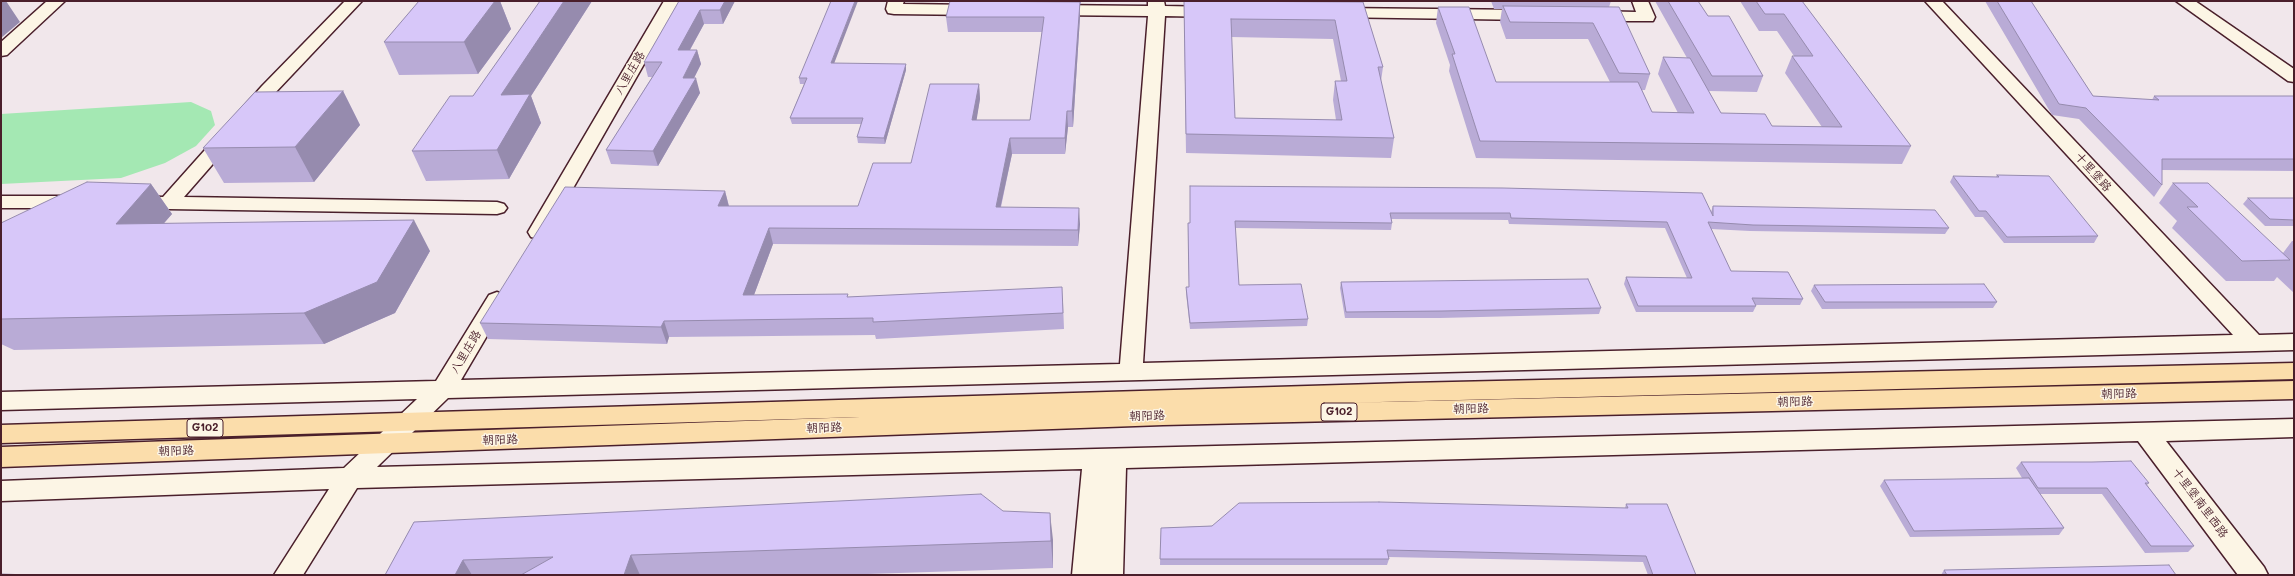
<!DOCTYPE html>
<meta charset="utf-8">
<style>
body{margin:0}
#map{position:relative;width:2295px;height:576px;overflow:hidden;background:#f1e7eb;font-family:Mali,sans-serif}
canvas{display:block}
.frame{position:absolute;inset:0;border:2px solid #4a1f2b;pointer-events:none}
</style>
<div id="map">
<canvas width="2295" height="576"></canvas>
<div class="frame"></div>
</div>
<script>
const ctx = document.querySelector('canvas').getContext('2d');
ctx.lineJoin = 'round';
function fillPath(path, color) { ctx.fillStyle = color; ctx.fill(path, 'evenodd'); }
const toPath = rows => new Path2D(rows.map(r => 'M' + r).join(''));
function stroke(path, color, width, dash) { ctx.strokeStyle = color; ctx.lineWidth = width; ctx.lineCap = dash ? 'butt' : 'round'; ctx.setLineDash(dash || []); ctx.stroke(path); }
function label(font, color, halo, rows, align = 'center') {
  ctx.font = font + ' Mali,"LXGW WenKai TC",sans-serif'; ctx.lineWidth = 3; ctx.setLineDash([]); ctx.textBaseline = 'middle'; ctx.strokeStyle = halo; ctx.fillStyle = color; for (const [text, x, y, turn = 0] of rows) {
    ctx.save(); ctx.translate(x, y); ctx.rotate((+turn || 0) * Math.PI / 180); ctx.textAlign = isNaN(turn) ? turn : align; if (halo) ctx.strokeText(text, 0, 0); ctx.fillText(text, 0, 0); ctx.restore();
  }
}
const green = toPath([
 [191,102,211,111,215,125,196,146,165,163,121,178,1,184,1,114]
]);
const minor = toPath([
 [47,1,65,1,7,55,1,56,1,42,47,1],
 [345,1,362,1,274,94,184,197,497,202,504,204,507,208,504,212,497,214,168,209,126,206,123,202,126,198,133,196,163,197,262,86,345,1],
 [664,1,680,1,548,232,545,237,538,239,531,237,528,232,664,1],
 [888,1,904,1,903,4,977,5,983,6,985,10,983,14,977,15,894,14,888,13,886,9,888,1],
 [1148,1,1164,1,1165,6,1213,7,1219,8,1221,12,1219,16,1213,17,1165,16,1143,363,2233,335,1925,1,1942,1,2259,335,2294,334,2294,350,448,398,377,467,2294,419,2294,437,2166,441,2264,567,2268,575,2238,575,2138,441,1126,468,1123,575,1072,575,1082,469,357,488,303,575,274,575,329,489,1,501,1,481,344,468,417,399,1,410,1,392,436,381,489,295,497,292,505,295,508,300,461,380,1120,364,1148,16,1050,15,1044,14,1042,10,1044,6,1050,5,1148,6,1148,1],
 [1632,1,1648,1,1655,17,1653,21,1593,21,1587,20,1585,16,1587,12,1593,11,1636,12,1632,1],
 [2176,1,2195,1,2294,69,2294,82,2288,81,2176,1],
 [1337,8,1531,10,1537,11,1539,15,1537,19,1531,20,1331,17,1329,13,1331,9,1337,8],
 [1,196,75,196,82,198,85,202,82,206,75,208,1,208,1,196]
]);
const highway = toPath([
 [2294,363,2294,379,1340,403,2294,381,2294,399,1163,425,1,467,1,447,860,417,1,443,1,425,1408,383,2294,363]
]);
const wall = toPath([
 [419,1,500,1,511,29,478,74,399,75,384,42],
 [540,1,592,1,531,96,541,123,509,179,426,181,412,151,473,96],
 [679,1,735,1,723,24,704,24,690,50,697,50,701,64,694,78,700,93,658,166,611,164,606,150,652,77,648,77,644,62],
 [954,1,1081,1,1081,4,1080,4,1080,17,1073,127,1068,127,1065,154,1012,154,1001,207,1080,224,1078,246,773,244,754,295,1063,303,1064,329,876,339,875,335,669,337,667,344,488,339,480,323,725,191,729,206,858,206,911,163,979,84,980,99,976,120,1030,120,1042,32,948,32,946,17],
 [1184,1,1363,2,1383,67,1381,81,1394,138,1391,158,1186,153,1184,19],
 [1231,37,1333,39,1341,81,1335,81,1333,100,1336,120,1235,118],
 [1491,1,1611,1,1609,7,1650,74,1645,90,1642,90,1652,112,1678,113,1658,74,1663,57,1687,58,1655,1,1698,1,1708,16,1763,76,1757,92,1709,91,1721,113,1772,126,1822,127,1785,73,1792,56,1794,56,1777,31,1759,31,1740,1,1802,1,1911,146,1902,164,1476,158,1449,71,1450,65,1436,23,1438,7,1496,82,1610,82,1588,39,1506,39,1500,22,1502,9,1494,9],
 [1985,1,2031,1,2093,96,2152,100,2154,96,2294,96,2294,171,2162,170,2162,185,2154,197,2079,119,2052,115],
 [834,63,906,70,885,144,858,143,857,137,861,124,792,124,790,118,804,84,800,84,799,78],
 [343,91,360,125,314,182,224,183,203,148],
 [1997,175,2098,236,2094,243,2004,243,1983,217,1975,217,1950,182,1953,176,1996,177],
 [2173,183,2283,253,2292,241,2294,241,2294,293,2277,277,2274,281,2226,281,2172,228,2177,221,2159,203],
 [151,184,172,214,164,223,430,251,395,313,324,344,14,350,1,344,1,223],
 [1190,193,1711,212,1713,206,1949,228,1945,234,1750,231,1711,229,1731,271,1803,299,1800,305,1755,305,1756,306,1753,312,1636,312,1624,284,1626,277,1687,278,1665,228,1509,224,1508,220,1391,219,1392,223,1391,230,1235,228,1239,285,1308,319,1307,326,1190,329,1186,293,1186,287,1189,287,1188,230,1190,223],
 [2248,198,2294,198,2294,226,2265,226,2243,204],
 [1341,282,1601,308,1599,314,1440,318,1345,318,1340,288],
 [1814,285,1997,302,1993,308,1822,309,1811,291],
 [2021,462,2149,483,2147,485,2194,546,2188,552,2145,553,2102,494,2040,494,2064,528,2059,535,1910,537,1880,486,1884,480,2022,478,2016,468],
 [1626,504,1696,575,1648,575,1643,562,1388,557,1389,559,1387,565,1160,565,1161,528,1625,508],
 [1003,511,1053,540,1053,568,837,575,385,575,414,522],
 [1944,570,1947,575,1941,575]
]);
const shadedWall = toPath([
 [1,1,6,1,20,22,1,38],
 [495,1,500,1,511,29,478,74,464,42],
 [564,1,592,1,531,96,541,123,509,179,497,150,501,95],
 [725,1,735,1,723,24,720,10],
 [855,1,858,1,832,69,831,63],
 [1080,2,1080,17,1073,127,1072,111],
 [700,10,704,24,682,64,678,50],
 [697,50,701,64,687,92,683,78],
 [906,64,906,70,885,144,884,138],
 [696,78,700,93,658,166,653,151],
 [979,84,980,99,974,136,972,120],
 [343,91,360,125,314,182,295,147],
 [1067,111,1068,127,1065,154,1065,138],
 [1010,138,1012,154,997,223,996,207],
 [151,184,172,214,137,254,116,224],
 [725,191,729,207,718,206],
 [1079,208,1080,224,1078,246,1078,230],
 [414,220,430,251,395,313,324,344,304,313],
 [769,228,773,244,748,311,743,295],
 [664,321,669,337,667,344,661,327],
 [1050,513,1053,540,1053,568,1051,541],
 [631,555,640,575,624,575],
 [463,560,472,575,455,575]
]);
const building = toPath([
 [419,1,495,1,464,42,384,42,419,1],
 [540,1,564,1,501,95,530,94,497,150,412,151,450,96,473,96,540,1],
 [679,1,725,1,720,10,700,10,678,50,697,50,683,78,696,78,653,151,606,150,662,62,644,62,679,1],
 [831,1,855,1,831,63,906,64,884,138,857,137,863,118,790,118,807,78,799,78,831,1],
 [950,1,1080,2,1072,111,1067,111,1065,138,1010,138,996,207,1079,208,1078,230,769,228,743,295,848,294,847,297,1062,287,1063,313,873,322,873,318,664,321,661,327,480,323,565,187,725,191,718,206,858,206,873,163,911,163,930,84,979,84,972,120,1030,120,1044,17,946,17,950,1],
 [1184,1,1363,2,1383,67,1378,67,1394,138,1186,134,1184,1],
 [1231,19,1335,20,1347,81,1335,81,1342,120,1235,118,1231,19],
 [1668,1,1698,1,1708,16,1729,16,1763,76,1712,76,1668,1],
 [1756,1,1802,1,1911,146,1480,141,1452,54,1455,54,1438,7,1469,7,1496,82,1638,82,1652,112,1694,113,1663,57,1690,58,1721,113,1765,114,1772,126,1842,127,1792,56,1813,56,1784,14,1765,14,1756,1],
 [1997,1,2031,1,2093,96,2159,100,2154,96,2294,96,2294,159,2162,159,2162,185,2086,108,2059,104,1997,1],
 [1503,6,1619,7,1650,74,1619,73,1593,23,1510,22,1503,6],
 [343,91,295,147,203,148,255,92,343,91],
 [1997,175,2049,176,2098,236,2007,237,1986,211,1979,211,1953,176,1999,177,1997,175],
 [87,182,151,184,116,224,414,220,377,282,304,313,1,319,1,223,87,182],
 [2173,183,2208,183,2290,260,2242,261,2187,207,2198,207,2173,183],
 [1190,186,1503,188,1702,193,1713,216,1713,206,1935,210,1949,228,1753,225,1708,222,1731,271,1788,272,1803,299,1752,298,1756,306,1638,306,1626,277,1692,278,1667,222,1511,218,1510,213,1390,213,1392,223,1235,221,1239,285,1301,284,1308,319,1190,323,1186,287,1189,287,1188,223,1190,223,1190,186],
 [2248,198,2294,198,2294,220,2270,219,2248,198],
 [1588,279,1601,308,1442,311,1346,312,1341,282,1588,279],
 [1984,284,1997,302,1825,302,1814,285,1984,284],
 [2131,461,2149,483,2145,483,2194,546,2151,546,2107,488,2038,488,2021,462,2092,462,2131,461],
 [2029,478,2064,528,1914,531,1884,480,2029,478],
 [981,494,1003,511,1050,513,1051,541,631,555,624,575,521,575,553,557,463,560,455,575,385,575,414,522,981,494],
 [1379,502,1628,508,1626,504,1667,504,1696,575,1653,575,1646,556,1387,550,1389,559,1160,559,1161,528,1212,526,1239,503,1379,502],
 [2169,565,2176,575,1947,575,1944,570,2169,565],
 [1,574,29,575,1,575,1,574]
]);
const shields = [
 [1339,412,36],
 [205,428,36]
];
const shieldNames = [
 ["G102",1339,412],
 ["G102",205,428]
];
const streetNames = [
 ["八里庄路",630,73,-60],
 ["十里堡路",2093,172,48],
 ["八里庄路",466,352,-59],
 ["朝阳路",2119,394,-1],
 ["朝阳路",1795,402,-1],
 ["朝阳路",1471,409,-1],
 ["朝阳路",1147,416,-2],
 ["朝阳路",824,428,-2],
 ["朝阳路",500,440,-2],
 ["朝阳路",176,451,-2],
 ["十里堡南里西路",2200,503,53]
];
fillPath(green, '#a4e8b3');
stroke(minor, '#4a1f2b', 3);
stroke(highway, '#4a1f2b', 3);
fillPath(minor, '#fcf5e5');
fillPath(highway, '#fbddab');
fillPath(wall, '#b9abd6');
fillPath(shadedWall, '#968bae');
fillPath(building, '#d7c7f9');
stroke(building, '#968bae', 1);
for (const [x, y, w] of shields) { const box = new Path2D(); box.roundRect(x - w / 2, y - 9, w, 18, 3); ctx.fillStyle = '#fcf5e5'; ctx.fill(box); stroke(box, '#4a1f2b', 1); }
label('bold 11px', '#4a1f2b', null, shieldNames);
label('12px', '#4a1f2b', '#fcf5e5', streetNames);
</script>
